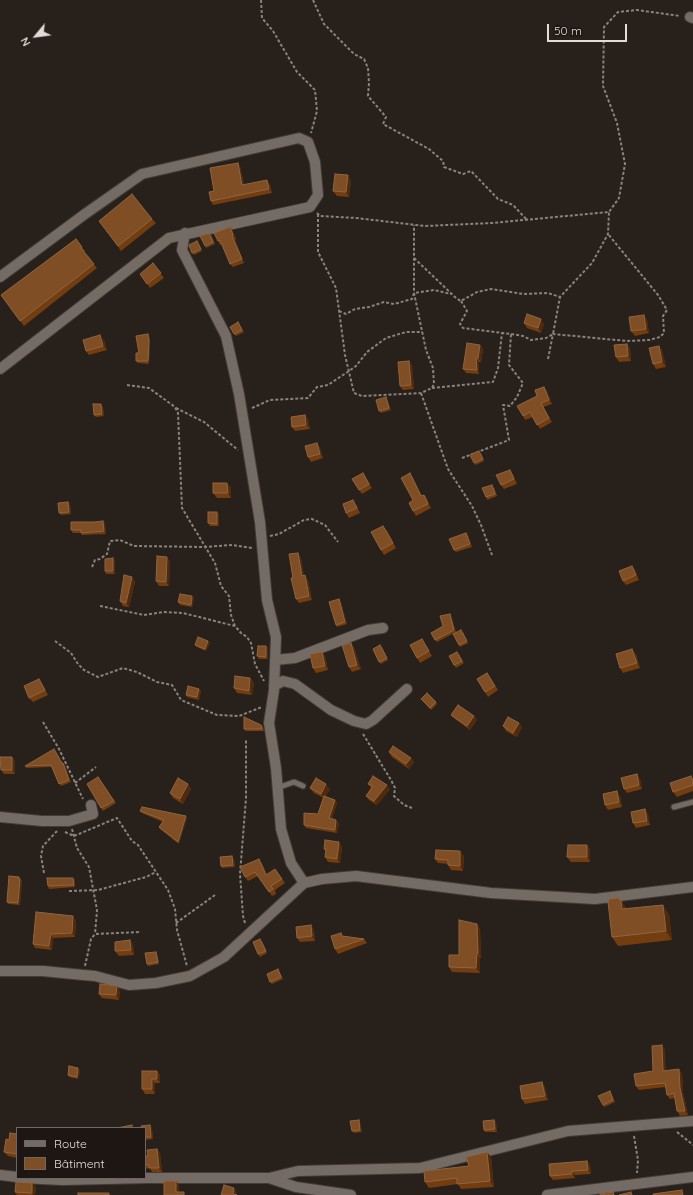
<!DOCTYPE html>
<meta charset="utf-8">
<style>
body{margin:0}
#map{position:relative;width:693px;height:1195px;overflow:hidden;background:#27201b;font-family:Quicksand,sans-serif}
canvas{display:block}
.legend{position:absolute;left:16px;top:1127px;width:130px;height:52px;box-sizing:border-box;background:#1e1612;border:1px solid #6d6662;margin:0;padding:5px 7px;list-style:none;font-size:12px;color:#e3ddda}
.legend li{display:flex;align-items:center;gap:8px;height:20px}
.legend b{width:20px;border:1px solid #6d6662}
.north{position:absolute;left:16px;top:16px;width:40px;height:40px;-webkit-text-stroke:3px #1e1612;paint-order:stroke;rotate:241deg;font-size:11px;font-weight:700;line-height:16px;text-align:center;color:#e3ddda}
.north::after{content:'';display:block;margin:auto;width:14px;height:18px;background:#e3ddda;clip-path:polygon(50% 0,100% 100%,50% 72%,0 100%)}
.scale{position:absolute;left:547px;top:24px;width:80px;height:18px;box-sizing:border-box;border:2px solid #e3ddda;border-top:0;padding-left:5px;font-size:12px;line-height:14px;white-space:nowrap;color:#e3ddda;-webkit-text-stroke:3px #1e1612;paint-order:stroke}
</style>
<div id="map">
<canvas width="693" height="1195"></canvas>
<ul class="legend">
<li><b style="height:5px;background:#746b65"></b>Route</li>
<li><b style="height:11px;background:#7f4e25"></b>Bâtiment</li>
</ul>
<div class="north">N</div>
<div class="scale">50 m</div>
</div>
<script>
const ctx = document.querySelector('canvas').getContext('2d');
ctx.lineJoin = 'round';
const toPath = rows => new Path2D(rows.map(r => 'M' + r).join(''));
function stroke(path, color, width, dash) { ctx.strokeStyle = color; ctx.lineWidth = width; ctx.lineCap = dash ? 'butt' : 'round'; ctx.setLineDash(dash || []); ctx.stroke(path); }
function fillPath(path, color) { ctx.fillStyle = color; ctx.fill(path, 'evenodd'); }
const path = toPath([
 [261,0,262,18,273,31,297,72,315,90,317,111,311,133],
 [313,0,324,24,354,54,364,59,368,68,369,83,368,96,386,117,383,124,429,149,443,161,444,167,463,174,471,171,498,199,513,205,527,220],
 [317,213,320,216,356,218,425,226,492,223,609,212,619,198,625,164,617,123,603,86,604,27,618,12,637,10,680,16],
 [318,214,318,252,336,288,345,355,354,393,362,396,421,393,432,388,434,384,433,368,426,350,414,293,414,225],
 [414,258,456,298,461,301,477,292,491,289,523,294,548,293,560,297],
 [461,301,467,311,460,324,463,328,511,334,523,336,531,340,546,338,553,334,560,297,592,263,608,234,609,212],
 [339,311,346,314,355,309,369,307,384,302,394,304,412,299,414,293,434,290,451,294],
 [548,359,553,334,627,341,649,340,660,337,664,333,663,316,667,310,658,295,608,234],
 [127,385,149,388,175,407,178,413,182,508,215,563,221,586,229,596,231,615,235,626,241,633,247,637,251,643,255,664,264,681],
 [432,388,493,382,498,368,502,333],
 [421,393,448,469,472,506,481,525,492,555],
 [176,408,204,422,238,450],
 [252,408,270,400,308,398,317,387,328,385,349,371,356,366,367,352,386,338,406,332,422,332],
 [462,458,509,440,503,405,510,406,517,397,523,383,509,365,511,334],
 [270,536,279,534,304,520,312,519,325,525,338,542],
 [92,567,95,560,100,559,107,554,110,541,120,540,134,546,205,547,232,545,252,548],
 [100,606,144,615,164,612,183,613,235,626],
 [55,641,71,653,78,664,84,670,98,677,123,668,137,672,157,682,172,685,181,700,217,715,239,716,262,707],
 [43,722,59,749,83,799],
 [363,734,391,780,395,788,394,796,404,805,412,808],
 [75,783,96,767],
 [72,829,77,848,89,867,97,910,95,934],
 [65,832,74,836,117,818,132,841,138,845,168,890,175,909,177,930,187,966],
 [44,873,41,856,43,846,57,831],
 [69,891,98,890,146,877,156,872],
 [176,923,215,895],
 [245,923,243,916,240,874,246,798,246,739],
 [85,966,91,939,95,934,141,932],
 [677,1132,692,1144,693,1145],
 [634,1136,638,1160,637,1173]
]);
const service = toPath([
 [277,788,294,782,303,786],
 [674,807,693,802]
]);
const minor = toPath([
 [690,17,693,18],
 [185,233,182,250,226,336,239,394,260,522,267,600,276,637,274,690,269,723,276,768,281,829,291,863,304,883],
 [0,277,85,214,142,174,299,138,308,142,315,162,318,195,310,207,169,238,0,369],
 [275,660,295,658,368,630,383,628],
 [274,686,283,681,295,684,331,710,354,721,366,724,373,720,407,689],
 [0,817,42,821,69,821,93,814,91,805],
 [0,971,43,971,83,975,95,976,129,985,156,983,190,976,224,957,304,883,322,879,356,876,491,893,595,899,693,887],
 [0,1175,17,1177],
 [20,1178,63,1180,148,1178,269,1178,296,1187,351,1195],
 [269,1178,298,1171,420,1168,568,1131,693,1121],
 [547,1195,693,1177]
]);
const wall = toPath([
 [238,163,240,166,244,185,270,184,272,193,213,205,211,201,214,191],
 [351,180,349,197,337,196,333,191],
 [152,219,156,223,121,251,99,221],
 [230,227,233,231,236,239,235,240,244,263,233,267,230,264,222,244,220,245,218,241],
 [211,235,215,244,206,248,205,246],
 [76,239,85,251,84,252,97,268,24,326,1,295],
 [197,241,202,251,194,255,192,253],
 [153,263,164,278,150,288,140,274],
 [644,315,647,320,649,333,635,336,631,331],
 [238,322,244,332,236,336,234,334],
 [524,323,544,324,541,333,527,328],
 [149,336,150,342,149,364,138,363,136,361,139,353],
 [104,340,107,350,89,355,86,351],
 [627,344,630,348,631,361,619,362,616,357],
 [480,345,483,349,481,362,479,362,479,374,466,373,463,369],
 [659,346,662,350,666,367,656,369,653,364],
 [409,361,412,365,414,389,403,390,400,386],
 [544,387,547,391,552,404,543,407,552,422,540,429,533,417,525,420,523,416,537,396],
 [386,397,387,399,391,410,381,413,379,411],
 [103,406,104,416,96,417,94,415],
 [305,415,308,419,310,429,295,431,292,427],
 [317,443,320,448,323,458,311,462,308,457],
 [481,453,484,461,476,465,474,463],
 [363,473,372,488,362,494,359,490],
 [513,474,517,484,504,489,501,485],
 [413,478,422,496,424,495,427,499,431,508,416,516,413,511],
 [231,487,231,498,217,498,213,493],
 [494,487,497,496,487,500,486,497],
 [68,502,70,504,71,514,61,515,59,513],
 [356,505,360,513,349,518,346,513],
 [219,514,219,526,210,526,208,523],
 [103,521,105,523,106,534,82,535,81,533,73,533,71,530,95,522],
 [387,530,396,548,384,555,381,550],
 [466,533,468,535,472,547,456,552,454,550],
 [298,553,301,558,304,576,308,580,312,600,299,603,296,599,293,578],
 [113,558,115,561,115,574,106,574,105,571],
 [170,561,169,586,159,586,156,581],
 [635,570,639,580,626,585,623,581],
 [132,577,135,582,129,607,123,606,120,601],
 [194,598,192,607,180,605,178,602],
 [339,599,341,602,347,624,337,627,336,625],
 [451,616,456,632,437,642,435,640,443,626],
 [463,632,468,643,460,647,459,645],
 [422,639,432,656,420,663,417,658],
 [208,641,210,643,206,651,197,647,195,645],
 [351,643,354,647,361,669,352,672,349,667],
 [266,646,268,648,268,659,259,659,257,656],
 [382,647,388,660,381,664,379,662],
 [322,652,325,656,328,670,316,673,313,668],
 [459,654,464,663,456,668,454,665],
 [636,654,640,668,623,673,620,668],
 [487,673,498,690,488,697,477,679],
 [250,678,254,683,252,695,237,693,234,688],
 [42,684,48,695,33,702,29,698],
 [199,689,201,691,199,700,187,697,186,695],
 [421,699,436,702,437,704,431,710],
 [451,715,474,716,477,720,470,730,455,719],
 [519,723,522,727,517,737,506,731,503,726],
 [261,725,263,727,264,731,246,731,244,729],
 [389,752,411,758,414,762,409,769,392,757],
 [12,757,15,761,15,774,4,774,1,770],
 [63,763,65,765,71,782,61,786,52,767,26,768,25,766],
 [637,774,640,779,642,789,627,793,624,789],
 [98,777,116,803,103,811,101,808],
 [693,778,693,791,677,797,673,792],
 [188,784,191,789,183,804,173,798,170,793],
 [368,784,390,789,377,805,369,800,366,796,371,788],
 [310,788,330,789,325,797,335,800,337,803,332,819,339,823,337,833,306,828,304,825,318,814,324,798,314,793],
 [620,796,622,807,608,810,605,805],
 [645,809,648,814,650,825,636,828,633,823],
 [140,811,187,818,179,844,160,829,159,827,163,822,142,813],
 [339,842,342,847,340,863,328,862,325,857,326,852,324,849],
 [590,849,590,862,571,862,567,857],
 [464,856,463,871,451,870,448,865,448,864,438,863,435,859],
 [234,858,235,867,222,868,221,866],
 [262,863,267,875,275,869,285,883,275,890,276,894,272,896,258,876,248,881,245,877],
 [19,877,22,881,20,905,8,904,7,902],
 [73,878,75,880,75,887,49,889,48,886],
 [627,909,669,914,672,940,618,946,612,937],
 [76,920,75,937,53,938,52,950,35,948,33,944],
 [477,924,480,929,481,957,480,958,480,973,452,972,449,967,459,955],
 [311,925,314,930,315,941,300,942,297,938],
 [343,936,364,939,367,943,338,954,335,949],
 [130,940,133,945,134,955,119,956,115,951],
 [262,941,267,953,260,957,258,954],
 [157,954,159,964,148,966,147,964],
 [279,971,283,979,272,984,270,982],
 [120,991,119,1000,102,998,99,994],
 [665,1049,665,1070,682,1073,683,1092,688,1115,680,1116,677,1111,675,1098,670,1099,667,1095,666,1087,639,1090,636,1086,653,1071],
 [78,1068,80,1071,78,1079,69,1077,68,1075],
 [157,1071,160,1075,160,1083,155,1083,155,1094,145,1094,142,1089],
 [542,1082,545,1087,548,1100,525,1104,522,1099],
 [611,1093,615,1102,604,1107,603,1105],
 [359,1120,360,1122,362,1132,354,1133,352,1131],
 [494,1120,496,1122,497,1132,485,1132,484,1130],
 [150,1125,152,1128,153,1139,145,1140,145,1128],
 [17,1134,17,1158,8,1156,4,1152,9,1140],
 [157,1149,160,1153,162,1172,152,1172,150,1168,145,1169,145,1156,148,1156],
 [491,1157,494,1187,461,1189,458,1184,429,1188,425,1182,469,1166],
 [590,1165,591,1174,575,1175,575,1178,553,1180,550,1176],
 [36,1187,35,1195,17,1195,15,1192]
]);
const shadedWall = toPath([
 [238,163,240,166,245,189,242,185],
 [348,175,351,180,349,197,346,192],
 [267,180,270,184,272,193,269,189],
 [230,227,233,231,236,239,233,235],
 [232,236,235,240,244,263,242,259],
 [644,315,647,320,649,333,646,329],
 [541,319,544,324,541,333,538,328],
 [148,334,149,336,150,342,149,364,148,361],
 [100,335,104,340,107,350,103,346],
 [627,344,630,348,631,361,628,356],
 [480,345,483,349,481,362,478,358],
 [659,346,662,350,666,367,662,362],
 [476,358,479,362,479,374,477,370],
 [409,361,412,365,414,389,411,385],
 [544,387,547,391,552,404,549,400],
 [386,397,387,399,391,410,389,408],
 [101,404,103,406,104,416,102,414],
 [305,415,308,419,310,429,306,425],
 [317,443,320,448,323,458,320,454],
 [510,470,513,474,517,484,514,479],
 [410,473,413,478,424,501,421,496],
 [227,483,231,487,231,498,228,493],
 [424,495,427,499,431,508,428,504],
 [68,502,70,504,71,514,69,512],
 [217,512,219,514,219,526,217,524],
 [103,521,105,523,106,534,104,531],
 [383,526,387,530,396,548,393,543],
 [466,533,468,535,472,547,470,544],
 [298,553,301,558,305,581,302,576],
 [167,557,170,561,169,586,166,582],
 [113,558,115,561,115,574,113,571],
 [632,566,635,570,639,580,636,575],
 [305,575,308,580,312,600,309,596],
 [132,577,135,582,129,607,126,603],
 [192,596,194,598,192,607,191,605],
 [339,599,341,602,347,624,345,622],
 [450,614,451,616,456,632,454,630],
 [208,641,210,643,206,651,205,649],
 [351,643,354,647,361,669,357,665],
 [266,646,268,648,268,659,266,657],
 [632,649,636,654,640,668,637,663],
 [322,652,325,656,328,670,325,666],
 [250,678,254,683,252,695,249,691],
 [199,689,201,691,199,700,197,697],
 [474,716,477,720,470,730,467,726],
 [519,723,522,727,517,737,513,733],
 [12,757,15,761,15,774,12,770],
 [411,758,414,762,409,769,406,764],
 [63,763,65,765,71,782,69,780],
 [637,774,640,779,642,789,639,785],
 [188,784,191,789,183,804,180,799],
 [326,784,330,789,324,799,321,794],
 [387,785,390,789,377,805,374,801],
 [617,791,620,796,622,807,619,802],
 [335,800,337,803,331,822,329,818],
 [645,809,648,814,650,825,647,821],
 [186,816,187,818,179,844,178,842],
 [336,820,339,823,337,833,335,830],
 [339,842,342,847,340,863,337,859],
 [587,845,590,849,590,862,587,857],
 [460,851,464,856,463,871,460,866],
 [232,856,234,858,235,867,233,865],
 [259,859,262,863,270,880,266,875],
 [19,877,22,881,20,905,18,903],
 [73,878,75,880,75,887,74,885],
 [621,900,627,909,622,909],
 [663,905,669,914,672,940,666,931],
 [73,916,76,920,75,937,72,933],
 [477,924,480,929,481,957,478,953],
 [311,925,314,930,315,941,312,936],
 [51,934,53,938,52,950,49,946],
 [130,940,133,945,134,955,131,950],
 [477,953,480,958,480,973,476,968],
 [117,986,120,991,119,1000,116,995],
 [662,1045,665,1049,666,1075,663,1071],
 [78,1068,80,1071,78,1079,77,1077],
 [679,1069,682,1073,683,1092,688,1115,685,1111,680,1088],
 [157,1071,160,1075,160,1083,157,1079],
 [152,1079,155,1083,155,1094,152,1089],
 [542,1082,545,1087,548,1100,545,1096],
 [359,1120,360,1122,362,1132,360,1130],
 [494,1120,496,1122,497,1132,495,1129],
 [150,1125,152,1128,153,1139,151,1137],
 [157,1149,160,1153,162,1172,159,1168],
 [487,1152,491,1157,494,1187,490,1181],
 [587,1161,590,1165,591,1174,588,1170],
 [572,1171,575,1175,575,1178,572,1174],
 [176,1181,179,1185,179,1195,176,1192],
 [32,1183,36,1187,35,1195,33,1195,32,1193],
 [234,1188,237,1192,236,1195,233,1194]
]);
const building = toPath([
 [238,163,242,185,267,180,269,189,211,201,209,192,214,191,210,168,238,163],
 [335,174,348,175,346,192,333,191,335,174],
 [132,194,152,219,118,246,99,221,132,194],
 [230,227,233,235,232,236,242,259,230,264,220,240,218,241,214,233,230,227],
 [209,233,213,242,205,246,200,236,209,233],
 [76,239,82,247,81,248,94,264,20,321,1,295,76,239],
 [197,241,201,249,192,253,189,245,197,241],
 [153,263,161,273,147,284,140,274,153,263],
 [527,314,541,319,538,328,524,323,527,314],
 [644,315,646,329,631,331,629,317,644,315],
 [238,322,242,330,234,334,230,327,238,322],
 [148,334,149,340,148,361,136,361,136,353,139,353,136,336,148,334],
 [100,335,103,346,86,351,83,340,100,335],
 [467,343,480,345,478,358,476,358,477,370,463,369,467,343],
 [627,344,628,356,616,357,614,345,627,344],
 [659,346,662,362,653,364,649,348,659,346],
 [409,361,411,385,400,386,398,362,409,361],
 [544,387,549,400,541,403,549,418,537,425,530,412,523,416,517,406,537,396,535,390,544,387],
 [386,397,389,408,379,411,376,400,386,397],
 [93,404,101,404,102,414,94,415,93,404],
 [305,415,306,425,292,427,291,417,305,415],
 [317,443,320,454,308,457,305,446,317,443],
 [479,451,483,459,474,463,470,455,479,451],
 [510,470,514,479,501,485,496,475,510,470],
 [363,473,369,484,359,490,352,479,363,473],
 [410,473,421,496,424,495,428,504,413,511,409,503,413,500,401,478,410,473],
 [213,483,227,483,228,493,213,493,213,483],
 [492,485,495,494,486,497,482,488,492,485],
 [353,500,357,508,346,513,343,504,353,500],
 [68,502,69,512,59,513,58,503,68,502],
 [208,512,217,512,217,524,208,523,208,512],
 [103,521,104,531,81,533,81,530,71,530,71,522,95,522,103,521],
 [383,526,393,543,381,550,371,532,383,526],
 [466,533,470,544,454,550,449,539,466,533],
 [298,553,302,576,305,575,309,596,296,599,291,578,293,578,289,554,298,553],
 [157,556,167,557,166,582,156,581,157,556],
 [113,558,113,571,105,571,105,559,113,558],
 [632,566,636,575,623,581,619,571,632,566],
 [124,575,132,577,126,603,120,601,124,575],
 [180,594,192,596,191,605,178,602,180,594],
 [339,599,345,622,336,625,329,602,339,599],
 [450,614,454,630,435,640,431,633,443,626,440,616,450,614],
 [461,630,467,641,459,645,453,634,461,630],
 [198,637,208,641,205,649,195,645,198,637],
 [422,639,429,651,417,658,410,645,422,639],
 [351,643,357,665,349,667,342,645,351,643],
 [380,645,387,658,379,662,373,649,380,645],
 [258,646,266,646,266,657,257,656,258,646],
 [632,649,637,663,620,668,616,654,632,649],
 [322,652,325,666,313,668,310,654,322,652],
 [457,652,462,661,454,665,449,656,457,652],
 [487,673,495,686,485,692,477,679,487,673],
 [235,676,250,678,249,691,234,688,235,676],
 [39,679,45,690,29,698,24,686,39,679],
 [188,686,199,689,197,697,186,695,188,686],
 [427,693,436,702,430,708,421,699,427,693],
 [458,705,474,716,467,726,451,715,458,705],
 [244,717,261,725,262,729,244,729,244,717],
 [508,717,519,723,513,733,503,726,508,717],
 [393,746,411,758,406,764,389,752,393,746],
 [54,749,62,763,63,763,69,780,59,784,51,765,25,766,54,749],
 [0,757,12,757,12,770,1,770,0,757],
 [637,774,639,785,624,789,621,778,637,774],
 [373,776,387,785,374,801,366,796,373,786,368,784,373,776],
 [691,776,693,780,693,785,673,792,670,783,691,776],
 [98,777,114,801,101,808,87,784,98,777],
 [178,778,188,784,180,799,170,793,178,778],
 [316,778,326,784,321,794,310,788,316,778],
 [617,791,619,802,605,805,603,794,617,791],
 [324,796,335,800,329,818,336,820,335,830,304,825,304,813,318,814,324,796],
 [142,807,186,816,178,842,159,827,164,820,140,811,142,807],
 [645,809,647,821,633,823,631,812,645,809],
 [325,840,339,842,337,859,325,857,326,849,324,849,325,840],
 [568,845,587,845,587,857,567,857,568,845],
 [436,850,460,851,460,866,448,865,448,860,435,859,436,850],
 [232,856,233,865,221,866,220,857,232,856],
 [259,859,266,875,275,869,282,879,271,886,273,889,269,892,255,872,245,877,240,867,259,859],
 [9,876,19,877,19,879,20,879,18,903,7,902,9,876],
 [47,878,73,878,74,885,48,886,47,878],
 [617,898,621,900,622,909,663,905,666,931,612,937,608,902,609,899,617,898],
 [36,912,73,916,72,933,51,934,49,946,33,944,36,912],
 [459,920,477,924,478,953,477,953,476,968,449,967,449,955,459,955,459,920],
 [311,925,312,936,297,938,296,927,311,925],
 [341,933,342,936,364,939,335,949,331,936,341,933],
 [260,939,266,951,258,954,253,942,260,939],
 [130,940,131,950,115,951,115,942,130,940],
 [156,952,158,962,147,964,145,953,156,952],
 [278,969,281,977,270,982,267,974,278,969],
 [100,984,117,986,116,995,99,994,100,984],
 [662,1045,663,1071,679,1069,680,1088,685,1111,677,1111,674,1093,667,1095,665,1083,636,1086,634,1074,653,1071,652,1046,662,1045],
 [69,1066,78,1068,77,1077,68,1075,69,1066],
 [142,1071,157,1071,157,1079,152,1079,152,1089,142,1089,142,1071],
 [542,1082,545,1096,522,1099,520,1086,542,1082],
 [610,1091,613,1100,603,1105,598,1096,610,1091],
 [359,1120,360,1130,352,1131,350,1121,359,1120],
 [494,1120,495,1129,484,1130,483,1121,494,1120],
 [132,1125,132,1128,117,1128,132,1125],
 [150,1125,151,1137,145,1137,145,1128,141,1128,141,1126,150,1125],
 [10,1133,17,1134,17,1154,4,1152,6,1139,9,1140,10,1133],
 [157,1149,159,1168,149,1168,149,1165,145,1165,145,1156,148,1156,147,1150,157,1149],
 [487,1152,490,1181,457,1184,457,1178,425,1182,424,1171,469,1166,466,1157,487,1152],
 [587,1161,588,1170,572,1171,572,1174,550,1176,549,1164,587,1161],
 [164,1181,176,1181,176,1192,184,1192,184,1195,164,1195,164,1181],
 [16,1182,32,1183,32,1193,15,1192,16,1182],
 [224,1185,234,1188,233,1194,237,1195,221,1195,224,1185],
 [682,1190,683,1195,653,1195,653,1194,682,1190],
 [613,1192,614,1195,600,1195,600,1194,613,1192],
 [631,1192,632,1195,619,1195,631,1192],
 [78,1193,109,1193,109,1195,78,1195,78,1193]
]);
stroke(service, '#433c39', 7);
stroke(minor, '#433c39', 12);
stroke(path, '#89837f', 2, [3, 2]);
stroke(service, '#746b65', 5);
stroke(minor, '#746b65', 10);
fillPath(wall, '#733d0f');
fillPath(shadedWall, '#502a0b');
fillPath(building, '#7f4e25');
stroke(building, '#8f6541', 1);
</script>
